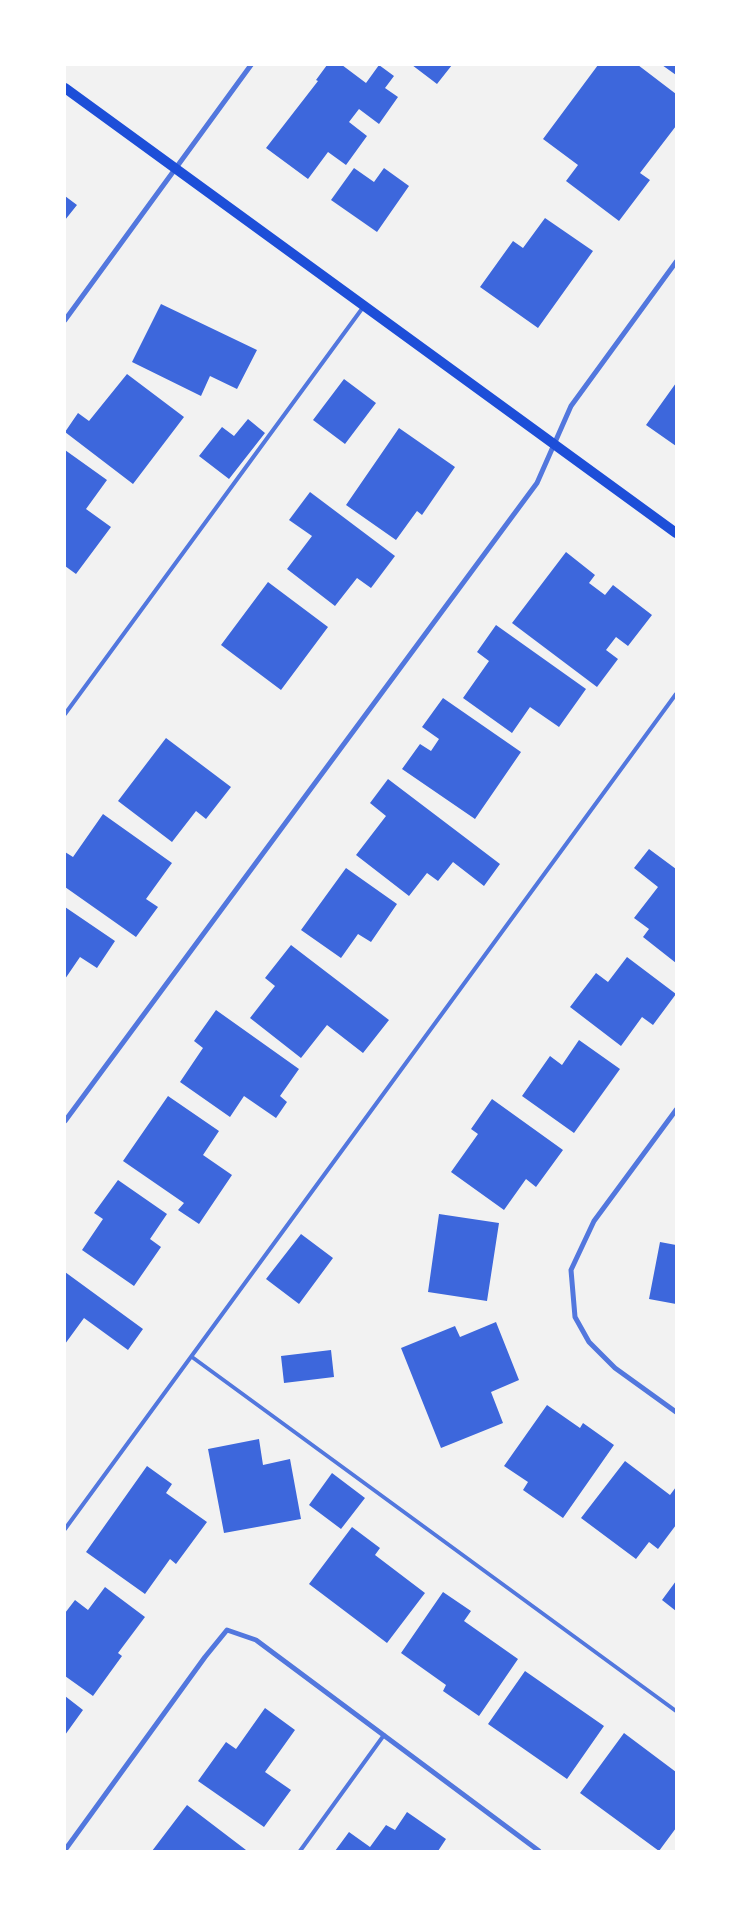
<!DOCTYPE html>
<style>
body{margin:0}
#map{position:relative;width:741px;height:1916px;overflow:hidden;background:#f2f2f2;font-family:"PT Sans",sans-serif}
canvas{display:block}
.frame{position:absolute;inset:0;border:66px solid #fff;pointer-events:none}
</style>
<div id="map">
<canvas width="741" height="1916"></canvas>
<div class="frame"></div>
</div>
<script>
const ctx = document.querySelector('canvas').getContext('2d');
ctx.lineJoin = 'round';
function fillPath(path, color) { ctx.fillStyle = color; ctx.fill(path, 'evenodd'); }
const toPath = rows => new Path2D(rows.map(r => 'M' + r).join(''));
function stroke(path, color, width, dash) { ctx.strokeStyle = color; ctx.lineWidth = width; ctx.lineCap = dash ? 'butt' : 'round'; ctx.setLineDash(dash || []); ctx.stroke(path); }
const building = toPath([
 [327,65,342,65,366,83,379,65,394,76,385,88,398,97,379,124,359,109,349,122,367,136,346,165,328,152,308,179,266,148,318,81,316,80],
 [412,65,452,65,437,84],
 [598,65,638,65,676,94,676,126,640,173,650,180,619,221,566,181,578,165,543,139],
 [662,65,676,65,676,75],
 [354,168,374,182,384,168,409,186,377,232,331,200],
 [65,196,77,205,65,220],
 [545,218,593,251,538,328,480,287,513,241,523,248],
 [161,304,257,350,237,389,210,376,201,396,132,362],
 [127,374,184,417,133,484,65,432,78,413,89,421],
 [344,379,376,403,345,444,313,420],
 [676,383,676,446,646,425],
 [248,419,265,433,229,479,199,456,222,427,234,436],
 [399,428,455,467,422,515,417,511,396,540,346,505],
 [65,450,107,480,86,509,111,527,76,574,65,566],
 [310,492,395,556,371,588,357,578,335,606,287,569,312,536,289,520],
 [566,552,595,575,589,583,605,595,613,585,652,615,628,646,616,637,606,650,618,659,597,687,512,623],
 [268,582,328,627,281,690,221,645],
 [496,625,586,689,559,727,530,707,512,733,463,698,489,661,477,652],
 [443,698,521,752,475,819,402,769,420,744,431,751,439,739,422,727],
 [166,738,231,787,206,819,196,811,172,842,118,801],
 [388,779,500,864,484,886,453,862,438,881,427,873,409,896,356,855,386,816,370,803],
 [103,814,172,863,146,899,158,907,136,937,65,887,65,852,73,857],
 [649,849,676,869,676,963,643,937,649,929,634,918,658,887,634,868],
 [346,868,397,904,371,942,358,934,341,958,301,930],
 [65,907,115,941,97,968,80,957,65,979],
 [291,945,389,1020,363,1053,327,1025,301,1058,250,1018,275,986,265,978],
 [627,957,676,994,653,1025,642,1017,621,1046,570,1007,596,973,608,982],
 [216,1010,299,1069,280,1096,287,1102,276,1118,244,1096,230,1117,180,1082,203,1048,194,1041],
 [579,1040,620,1069,574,1133,522,1096,550,1056,562,1065],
 [168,1096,219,1131,203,1155,232,1175,199,1224,178,1210,184,1203,123,1161],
 [492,1099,563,1150,536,1187,526,1179,504,1210,451,1172,478,1134,471,1129],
 [118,1180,167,1214,150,1239,161,1247,134,1286,82,1250,103,1219,94,1213],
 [439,1214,499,1223,487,1301,428,1292],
 [301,1234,333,1258,299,1304,266,1279],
 [660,1242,676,1245,676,1304,649,1299],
 [65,1272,143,1329,128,1350,84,1318,65,1344],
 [496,1322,519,1380,491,1392,503,1423,441,1448,401,1348,455,1326,460,1337],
 [331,1350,334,1377,284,1383,281,1356],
 [547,1405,580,1428,583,1423,614,1445,563,1518,523,1490,528,1482,504,1466],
 [259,1439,263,1465,290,1459,301,1519,224,1533,208,1449],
 [625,1461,670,1495,676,1487,676,1525,658,1549,649,1542,636,1559,581,1518],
 [147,1466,172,1484,166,1493,207,1522,176,1564,170,1559,145,1594,86,1552],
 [332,1473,365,1498,341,1529,309,1505],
 [352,1527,380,1548,375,1555,425,1593,387,1643,309,1584],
 [676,1581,676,1611,662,1600],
 [105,1587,145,1617,118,1653,122,1656,93,1696,65,1676,65,1613,75,1600,88,1610],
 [443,1592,471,1611,464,1621,518,1659,479,1716,443,1691,446,1685,401,1653],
 [525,1671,604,1726,567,1779,488,1724],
 [65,1696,83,1710,65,1735],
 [265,1708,295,1730,265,1772,291,1790,264,1827,198,1781,226,1742,236,1749],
 [624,1733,676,1772,676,1828,659,1851,580,1793],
 [187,1805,246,1850,245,1851,152,1851],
 [407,1812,446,1839,438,1851,335,1851,349,1832,370,1847,386,1825,395,1830]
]);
const service = toPath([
 [65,714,364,306],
 [192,1357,676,1711],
 [65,1529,676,694],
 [300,1851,384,1735]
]);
const minor = toPath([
 [65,320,251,65],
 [676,1110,594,1221,571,1270,575,1317,589,1342,615,1368,676,1412],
 [65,1121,537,483,571,406,676,262],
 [65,1850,205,1657,227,1630,256,1640,539,1851]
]);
const secondary = toPath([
 [65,88,676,533]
]);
fillPath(building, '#3d67dc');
stroke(service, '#5277de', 4);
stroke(minor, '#5277de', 5);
stroke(secondary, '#1d4ed8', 10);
</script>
